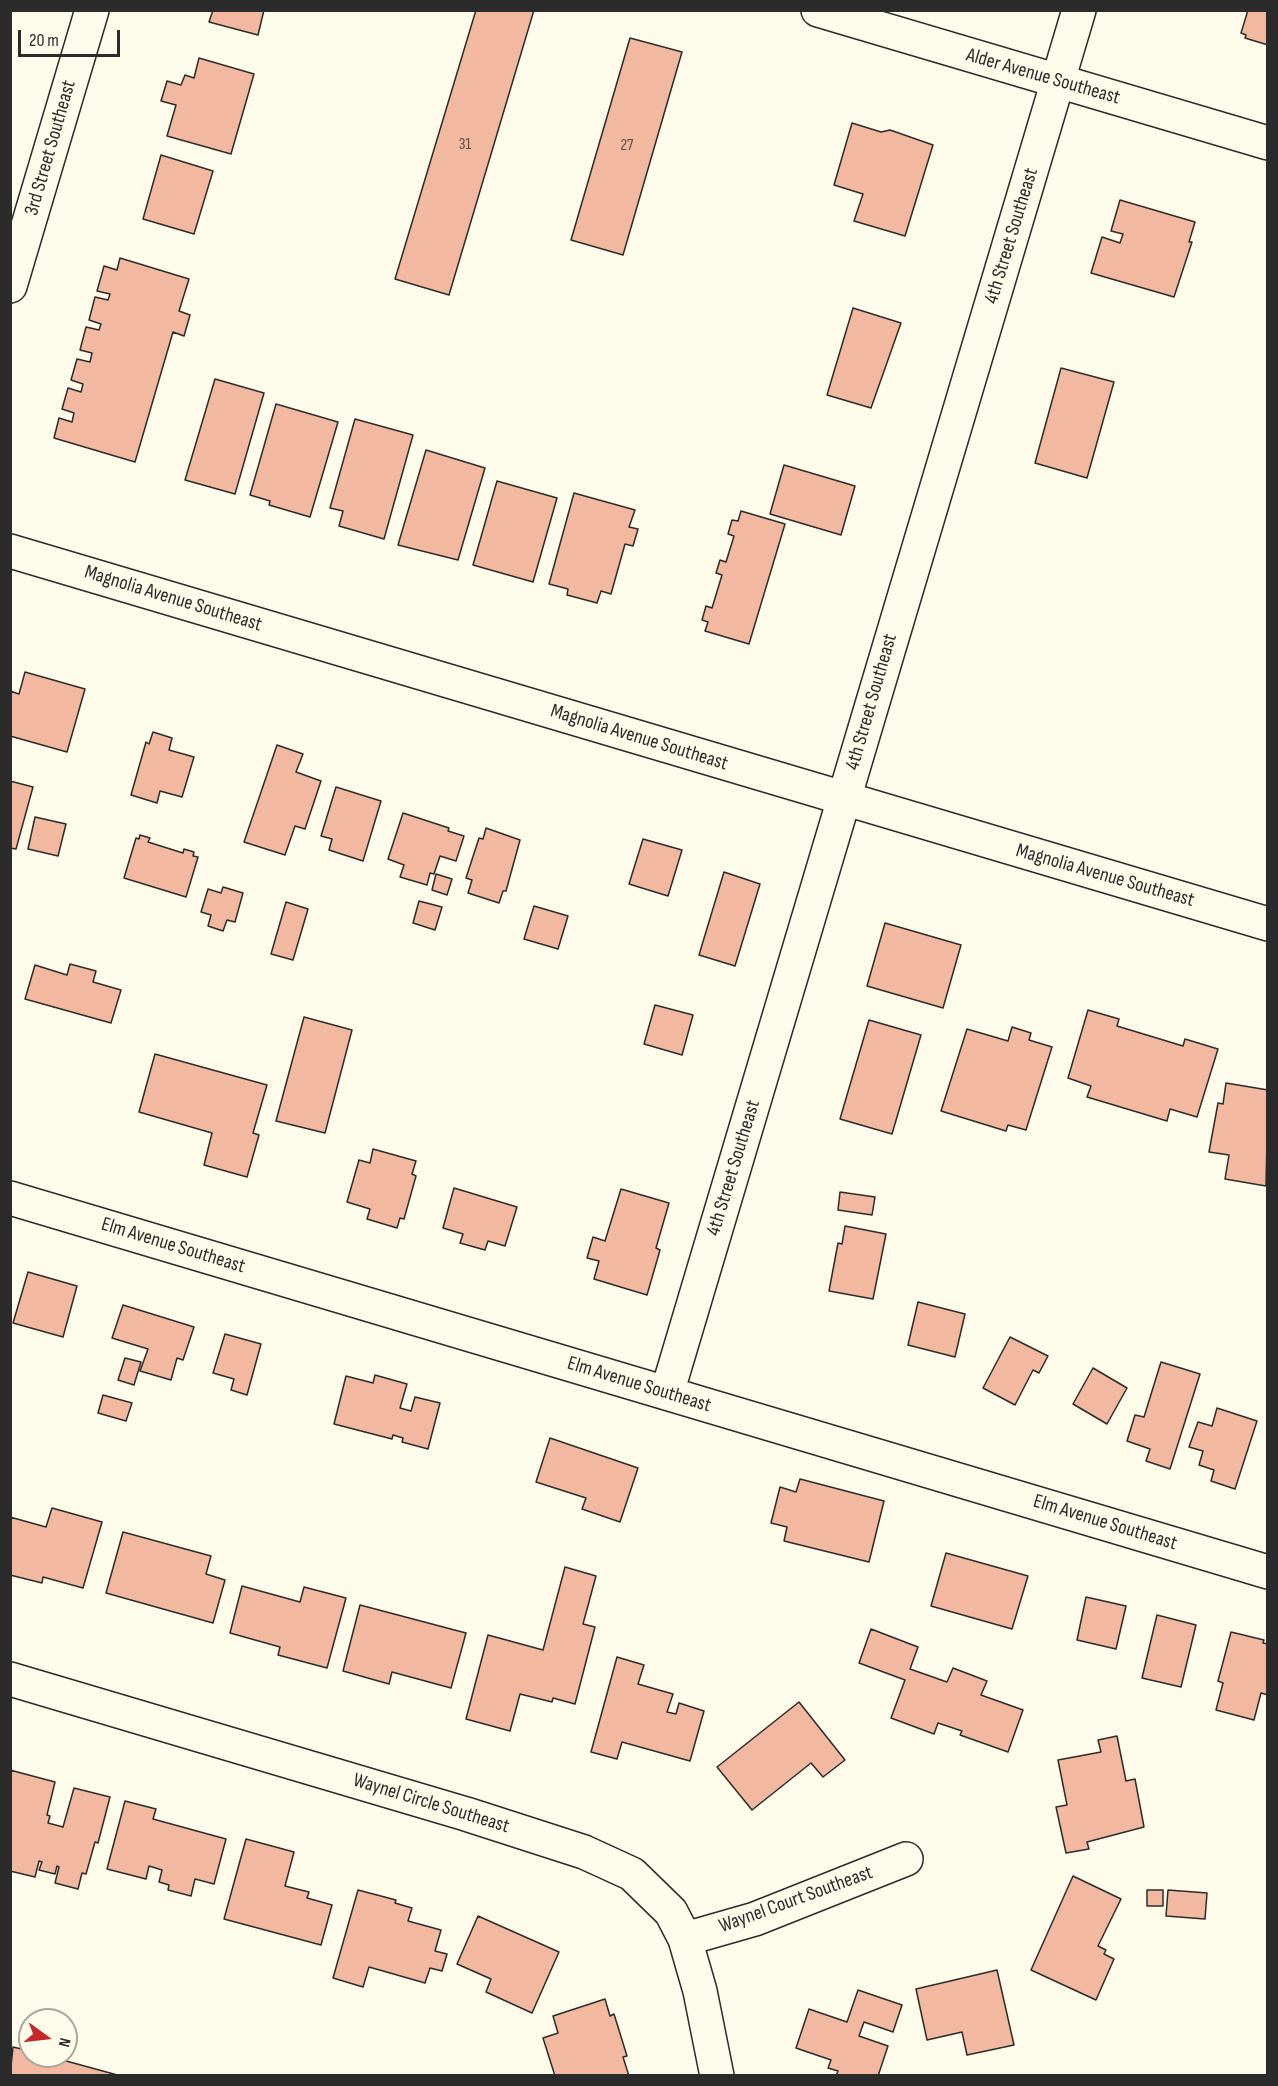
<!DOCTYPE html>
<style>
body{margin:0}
#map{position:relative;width:1278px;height:2086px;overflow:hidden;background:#fdfbea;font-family:"Sofia Sans Condensed",sans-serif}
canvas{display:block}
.frame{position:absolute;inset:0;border:12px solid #2b2b2b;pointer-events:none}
.north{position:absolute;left:18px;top:2008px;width:60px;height:60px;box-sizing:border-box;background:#fdfbea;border:2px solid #a9a89e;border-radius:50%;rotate:105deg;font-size:16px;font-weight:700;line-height:24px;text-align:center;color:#2b2b2b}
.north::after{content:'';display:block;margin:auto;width:21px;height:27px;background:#c62828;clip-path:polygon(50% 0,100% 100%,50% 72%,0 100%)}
.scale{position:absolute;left:18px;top:30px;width:102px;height:27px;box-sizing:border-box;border:3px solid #2b2b2b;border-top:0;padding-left:8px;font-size:18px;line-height:21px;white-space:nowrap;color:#2b2b2b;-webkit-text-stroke:4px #fdfbea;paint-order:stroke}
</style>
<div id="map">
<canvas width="1278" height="2086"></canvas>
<div class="frame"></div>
<div class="north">N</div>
<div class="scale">20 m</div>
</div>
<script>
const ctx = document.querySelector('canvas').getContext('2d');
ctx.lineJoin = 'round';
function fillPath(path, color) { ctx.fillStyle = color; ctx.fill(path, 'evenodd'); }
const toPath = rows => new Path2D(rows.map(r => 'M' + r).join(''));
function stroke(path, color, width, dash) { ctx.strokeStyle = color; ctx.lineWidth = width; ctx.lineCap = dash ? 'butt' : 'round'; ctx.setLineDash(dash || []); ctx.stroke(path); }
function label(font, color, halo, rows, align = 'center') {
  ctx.font = font + ' "Sofia Sans Condensed",sans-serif'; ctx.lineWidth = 4.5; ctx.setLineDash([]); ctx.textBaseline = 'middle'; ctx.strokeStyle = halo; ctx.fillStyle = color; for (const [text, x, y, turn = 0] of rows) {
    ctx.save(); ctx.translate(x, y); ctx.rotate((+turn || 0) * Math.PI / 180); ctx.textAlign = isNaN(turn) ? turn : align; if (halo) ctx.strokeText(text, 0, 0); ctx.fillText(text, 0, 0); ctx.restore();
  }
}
const building = toPath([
 [213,10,264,10,258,35,209,22,213,10],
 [476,10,534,10,449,295,395,279,476,10],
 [1248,10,1268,10,1268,45,1245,38,1246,35,1241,33,1248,10],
 [630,38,682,52,623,255,571,240,630,38],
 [199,58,254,74,231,154,167,136,176,105,161,101,167,81,181,85,185,75,194,78,199,58],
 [852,123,881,132,890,130,933,145,905,236,854,221,863,194,834,185,852,123],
 [161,155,213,171,194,234,143,219,161,155],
 [1120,200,1195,222,1189,242,1192,242,1174,297,1091,273,1102,237,1120,243,1123,234,1111,231,1120,200],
 [120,258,189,279,179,311,190,315,184,336,173,332,135,462,54,438,59,418,72,422,74,413,62,409,68,388,81,392,83,384,71,380,77,359,90,362,92,353,80,350,86,327,99,330,101,324,89,320,95,297,108,300,110,294,97,291,104,266,117,270,120,258],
 [853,308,901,323,871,408,827,395,853,308],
 [1061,368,1114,382,1087,478,1035,463,1061,368],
 [215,379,264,393,235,494,185,480,215,379],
 [276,404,338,422,310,517,269,505,270,501,250,495,276,404],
 [355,419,413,435,384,539,339,526,343,511,330,508,355,419],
 [426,450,485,468,458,560,398,545,426,450],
 [784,465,855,486,841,535,770,514,784,465],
 [497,481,557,498,533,582,473,565,497,481],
 [574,493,635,510,629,527,638,529,633,546,625,544,611,594,601,591,597,603,567,595,568,589,549,584,574,493],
 [741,511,785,524,749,644,705,631,708,622,702,620,706,606,712,608,722,575,716,573,720,560,726,562,734,536,728,534,732,520,738,521,741,511],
 [25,672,85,689,67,752,10,736,10,691,19,694,25,672],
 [153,732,172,738,169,750,194,757,182,797,160,791,157,803,131,795,146,742,149,744,153,732],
 [277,745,303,754,296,772,321,781,305,829,295,826,285,855,244,842,277,745],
 [10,781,33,787,16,849,10,848,10,781],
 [336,787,381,801,363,861,329,850,332,839,321,836,336,787],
 [403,813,449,828,448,831,464,836,456,861,440,856,434,874,430,873,427,885,400,877,404,865,388,859,403,813],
 [35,817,66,824,58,856,28,849,35,817],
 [486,828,520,840,506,891,503,891,499,903,468,893,472,880,466,878,479,838,483,839,486,828],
 [140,835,150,838,148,842,183,853,184,849,194,852,193,856,198,857,186,897,124,878,136,838,139,839,140,835],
 [643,839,682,850,668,896,629,884,643,839],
 [724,872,760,884,735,966,699,955,724,872],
 [436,874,452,879,447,895,432,890,436,874],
 [223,887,243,893,235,922,227,920,223,931,208,926,211,915,201,912,208,889,221,893,223,887],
 [419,901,442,907,435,930,413,923,419,901],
 [286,902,308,909,293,960,271,954,286,902],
 [534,906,568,916,558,949,524,939,534,906],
 [885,923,961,945,943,1008,867,986,885,923],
 [70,964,96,971,93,982,121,990,111,1023,25,999,35,965,67,975,70,964],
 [655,1005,693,1015,682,1055,644,1044,655,1005],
 [1088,1010,1119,1019,1117,1026,1183,1046,1185,1039,1218,1049,1197,1117,1170,1109,1167,1121,1087,1097,1091,1086,1068,1078,1088,1010],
 [304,1017,352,1030,325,1133,276,1121,304,1017],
 [869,1020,921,1035,892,1134,840,1119,869,1020],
 [1012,1027,1031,1033,1029,1040,1052,1047,1026,1130,1008,1125,1006,1131,941,1111,967,1029,1008,1041,1012,1027],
 [155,1054,267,1085,253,1133,259,1135,247,1177,204,1165,212,1133,139,1112,155,1054],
 [1226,1083,1268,1090,1266,1186,1225,1179,1229,1155,1209,1152,1218,1103,1223,1104,1226,1083],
 [373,1149,416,1161,412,1174,416,1176,404,1219,400,1218,397,1228,367,1219,370,1209,347,1202,359,1160,370,1163,373,1149],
 [454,1188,517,1207,505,1246,488,1241,485,1250,460,1243,463,1234,443,1228,454,1188],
 [621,1189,669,1203,656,1248,660,1250,647,1295,594,1279,599,1261,587,1258,593,1237,605,1241,621,1189],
 [840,1192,875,1197,872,1215,838,1210,840,1192],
 [845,1226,886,1234,873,1299,829,1291,838,1243,842,1244,845,1226],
 [28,1272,77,1286,63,1337,13,1323,28,1272],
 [918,1302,965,1314,955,1357,908,1345,918,1302],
 [123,1305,194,1327,183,1360,177,1358,171,1380,140,1371,148,1349,112,1338,123,1305],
 [225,1334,261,1344,247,1395,231,1390,234,1379,213,1373,225,1334],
 [1010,1337,1048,1356,1039,1373,1033,1370,1015,1405,983,1388,1010,1337],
 [125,1358,141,1362,134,1385,118,1380,125,1358],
 [1161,1362,1200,1374,1170,1469,1146,1461,1150,1449,1127,1441,1135,1415,1144,1417,1161,1362],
 [1093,1368,1127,1388,1107,1424,1073,1404,1093,1368],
 [375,1375,407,1384,400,1408,411,1411,415,1397,440,1403,428,1449,402,1442,403,1438,393,1435,392,1439,334,1424,346,1376,373,1383,375,1375],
 [103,1395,132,1403,126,1421,98,1413,103,1395],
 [1217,1408,1257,1421,1235,1489,1211,1481,1214,1470,1199,1465,1203,1451,1189,1447,1198,1422,1212,1426,1217,1408],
 [550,1438,638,1468,620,1522,582,1509,586,1498,536,1482,550,1438],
 [800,1479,884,1501,869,1562,784,1541,787,1527,771,1523,780,1487,796,1492,800,1479],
 [52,1508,102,1522,83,1588,43,1577,42,1583,10,1575,10,1517,46,1527,52,1508],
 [123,1532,211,1556,206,1574,225,1580,213,1623,106,1593,123,1532],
 [946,1553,1028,1576,1012,1629,931,1606,946,1553],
 [565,1567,596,1576,583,1624,595,1627,575,1704,553,1698,552,1702,520,1694,510,1731,466,1719,488,1635,543,1650,565,1567],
 [242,1586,300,1602,304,1587,346,1598,327,1668,278,1655,280,1647,230,1633,242,1586],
 [1086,1597,1126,1606,1116,1649,1077,1640,1086,1597],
 [360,1605,466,1633,451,1688,392,1672,389,1684,343,1671,360,1605],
 [1157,1615,1196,1625,1181,1687,1142,1678,1157,1615],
 [871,1629,918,1647,910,1669,947,1682,953,1668,987,1681,981,1695,1023,1710,1008,1752,960,1735,962,1731,938,1723,934,1734,891,1718,905,1680,859,1663,871,1629],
 [1231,1632,1264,1640,1263,1643,1268,1644,1268,1695,1261,1693,1254,1720,1216,1710,1223,1683,1218,1681,1231,1632],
 [617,1657,644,1665,638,1684,673,1694,667,1712,676,1714,679,1703,704,1711,690,1761,622,1742,617,1759,591,1752,617,1657],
 [799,1702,845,1760,823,1777,811,1763,752,1810,717,1767,799,1702],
 [1117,1736,1126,1781,1135,1779,1144,1827,1087,1842,1089,1849,1066,1853,1056,1807,1067,1805,1058,1760,1101,1752,1098,1740,1117,1736],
 [10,1770,55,1782,47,1815,50,1816,48,1823,63,1827,74,1788,110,1797,98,1843,95,1842,86,1874,82,1873,78,1889,55,1883,59,1867,57,1866,55,1874,39,1870,42,1862,39,1861,35,1877,10,1871,10,1770],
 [125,1801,156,1809,153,1819,226,1839,214,1884,195,1879,191,1896,168,1890,169,1885,159,1882,162,1870,149,1866,146,1879,107,1869,125,1801],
 [246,1839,294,1852,285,1886,309,1892,307,1898,332,1905,321,1945,224,1919,246,1839],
 [1073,1876,1121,1899,1098,1946,1106,1950,1104,1954,1114,1959,1096,2000,1031,1970,1073,1876],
 [358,1890,396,1900,395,1903,412,1908,408,1921,441,1930,435,1951,447,1954,442,1971,430,1968,425,1983,369,1967,363,1987,333,1978,358,1890],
 [1147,1890,1163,1890,1163,1906,1147,1906,1147,1890],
 [1168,1890,1207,1893,1205,1919,1166,1916,1168,1890],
 [478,1916,559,1952,532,2013,486,1992,491,1979,457,1964,478,1916],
 [997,1970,1014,2045,967,2055,962,2032,927,2040,916,1989,997,1970],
 [858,1990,902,2005,893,2032,864,2022,859,2036,888,2046,878,2076,836,2076,838,2071,828,2068,831,2060,796,2048,809,2009,847,2022,858,1990],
 [605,1999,610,2016,614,2014,627,2056,623,2057,629,2076,555,2076,543,2038,558,2033,553,2016,605,1999],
 [13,2047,30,2051,30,2056,48,2056,121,2076,10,2076,13,2047]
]);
const minor = toPath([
 [818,10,1268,143],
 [10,286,92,10],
 [10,551,1268,924],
 [10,1198,1268,1572],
 [667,1393,1079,10],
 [10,1679,466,1814,584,1852,632,1874,671,1912,685,1939,700,1991,717,2076],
 [685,1939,755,1919,906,1859]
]);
const numberNames = [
 ["31",465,145],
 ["27",627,146]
];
const streetNames = [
 ["Alder Avenue Southeast",1043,77,16],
 ["3rd Street Southeast",51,148,-74],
 ["4th Street Southeast",1012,236,-73],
 ["Magnolia Avenue Southeast",173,599,17],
 ["4th Street Southeast",872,702,-74],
 ["Magnolia Avenue Southeast",639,738,17],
 ["Magnolia Avenue Southeast",1105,876,16],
 ["4th Street Southeast",734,1168,-73],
 ["Elm Avenue Southeast",173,1246,17],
 ["Elm Avenue Southeast",639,1385,17],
 ["Elm Avenue Southeast",1105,1523,17],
 ["Waynel Circle Southeast",431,1804,17],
 ["Waynel Court Southeast",796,1900,-20]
];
fillPath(building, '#f2b8a0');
stroke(building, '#2b2b2b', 1.5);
stroke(minor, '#2b2b2b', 36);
stroke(minor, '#fdfbea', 33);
label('16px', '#5d4e48', null, numberNames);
label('20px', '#2b2b2b', '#fdfbea', streetNames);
</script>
